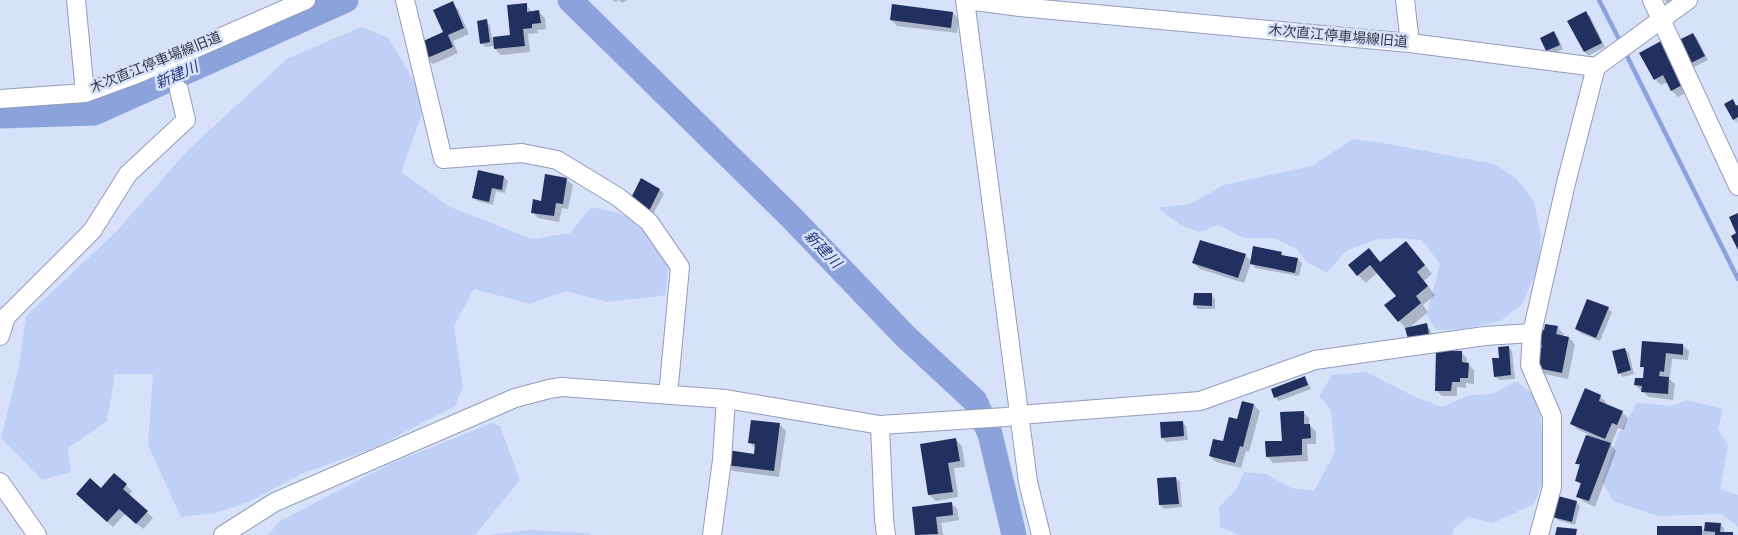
<!DOCTYPE html>
<meta charset="utf-8">
<style>
body{margin:0}
canvas{display:block;background:#d7e1fa}
</style>
<canvas width="1738" height="535"></canvas>
<script>
const ctx = document.querySelector('canvas').getContext('2d');
ctx.lineJoin = 'round';
function fillPath(path, color) { ctx.fillStyle = color; ctx.fill(path, 'evenodd'); }
const toPath = rows => new Path2D(rows.map(r => 'M' + r).join(''));
function stroke(path, color, width, dash) { ctx.strokeStyle = color; ctx.lineWidth = width; ctx.lineCap = dash ? 'butt' : 'round'; ctx.setLineDash(dash || []); ctx.stroke(path); }
function label(font, color, halo, rows, align = 'center') {
  ctx.font = font + ' "Times New Roman","Noto Sans JP",serif'; ctx.lineWidth = 5; ctx.setLineDash([]); ctx.textBaseline = 'middle'; ctx.strokeStyle = halo; ctx.fillStyle = color; for (const [text, x, y, turn = 0] of rows) {
    ctx.save(); ctx.translate(x, y); ctx.rotate((+turn || 0) * Math.PI / 180); ctx.textAlign = isNaN(turn) ? turn : align; if (halo) ctx.strokeText(text, 0, 0); ctx.fillText(text, 0, 0); ctx.restore();
  }
}
const green = toPath([
 [361,27,389,38,426,102,401,172,450,207,532,239,570,233,591,207,619,213,644,226,668,267,666,295,608,302,565,291,530,304,474,289,454,326,463,387,455,406,374,448,301,474,249,502,216,513,181,517,148,445,153,374,115,374,107,421,68,448,71,472,42,480,1,438,19,366,26,316,115,233,188,150,287,59],
 [1353,139,1383,143,1494,164,1517,179,1534,202,1541,235,1538,268,1521,306,1500,321,1463,329,1436,330,1427,315,1440,264,1422,240,1398,238,1373,240,1346,251,1327,273,1307,262,1295,248,1273,238,1244,238,1218,225,1200,232,1182,226,1158,208,1190,204,1224,185,1312,166],
 [1366,372,1413,396,1442,407,1469,395,1492,394,1517,381,1537,398,1545,451,1542,484,1534,504,1493,523,1468,517,1454,528,1452,535,1239,535,1220,527,1219,507,1236,490,1244,472,1266,474,1291,488,1314,491,1335,452,1331,410,1319,396,1332,375],
 [1687,400,1723,409,1718,429,1728,446,1720,489,1738,495,1738,527,1722,514,1658,516,1613,501,1602,482,1618,435,1637,403,1672,406],
 [492,423,500,426,520,480,475,535,268,535,280,521,390,464],
 [530,530,587,533,591,535,486,535]
]);
const shadow = toPath([
 [613,0,627,0,622,3,619,0,615,2],
 [1665,0,1677,0,1668,5],
 [452,3,458,9,469,34,453,41,458,53,433,64,426,58,444,33],
 [526,4,532,12,539,12,545,18,546,29,537,30,538,33,528,34,530,52,501,55,495,49,495,46,485,47,482,43,486,21,490,25,492,38,511,36],
 [953,13,959,19,957,33,897,26,891,20],
 [1586,13,1590,16,1605,47,1588,56,1585,52],
 [1554,33,1558,37,1563,49,1551,55,1547,51,1542,38],
 [1693,34,1697,38,1708,60,1694,67,1690,64],
 [1661,43,1667,49,1689,91,1678,97,1672,91,1668,82,1661,85,1655,79],
 [1732,100,1738,106,1737,123,1734,119],
 [504,177,508,181,505,193,496,191,493,205,477,201,473,197],
 [566,179,573,185,568,209,562,208,559,222,538,218,532,212],
 [642,180,660,190,664,194,653,214,635,204],
 [1414,251,1432,274,1424,281,1435,295,1423,305,1428,312,1408,329,1426,325,1430,329,1433,338,1413,342,1406,329,1386,305,1397,296,1378,272,1366,283,1358,275,1376,257,1381,263],
 [1281,253,1285,257,1298,259,1302,263,1299,276,1255,268,1251,263,1244,283,1200,269,1193,263,1245,255,1252,262],
 [1212,295,1215,299,1215,309,1198,309,1194,305],
 [1608,308,1612,312,1600,341,1580,333,1576,329],
 [1558,328,1564,334,1563,337,1569,338,1575,344,1568,379,1545,374,1539,368,1543,349,1536,343,1545,331],
 [1643,342,1683,345,1689,351,1688,360,1672,359,1670,377,1667,377,1675,384,1673,400,1649,397,1635,385,1644,380,1645,370,1641,366],
 [1508,347,1512,351,1515,379,1499,380,1495,376,1501,359],
 [1625,349,1629,353,1634,374,1623,377,1619,373],
 [1461,352,1467,358,1467,363,1474,370,1474,384,1466,383,1466,388,1457,387,1457,396,1442,396,1436,390],
 [1304,378,1308,382,1311,389,1279,401,1275,397],
 [1600,396,1606,402,1605,405,1622,412,1628,418,1624,430,1618,428,1611,445,1616,451,1595,507,1584,502,1578,496,1582,486,1576,480,1581,468,1577,464,1588,434,1578,430,1572,424],
 [1254,405,1260,411,1249,452,1246,451,1241,468,1216,462,1210,456,1224,443,1238,421],
 [1303,412,1309,418,1309,425,1316,431,1316,444,1307,444,1308,461,1273,463,1267,456,1283,442],
 [1182,422,1186,426,1188,440,1166,442,1162,438],
 [780,425,786,431,779,477,733,471,727,464,755,455,756,449,750,443],
 [956,440,962,446,965,467,954,468,958,497,936,501,929,495,922,445],
 [114,474,132,491,129,496,153,518,143,529,125,514,113,527,83,500,101,489],
 [1176,478,1180,482,1182,507,1164,509,1160,505],
 [1576,502,1580,506,1575,525,1558,520,1554,516],
 [951,503,957,509,959,520,941,523,943,535,917,535,913,508],
 [1706,523,1720,524,1724,528,1724,533,1734,535,1659,535,1701,528,1705,531]
]);
const stream = toPath([
 [1599,0,1621,43],
 [1624,50,1738,279]
]);
const river = toPath([
 [570,0,791,217,905,336,975,401,990,434,1014,535],
 [0,116,94,113,346,0]
]);
const building = toPath([
 [453,1,464,28,448,35,453,47,425,59,419,43,443,32,433,10],
 [527,3,527,12,539,10,541,23,532,24,532,28,523,29,525,46,494,49,493,37,510,35,507,5],
 [892,4,953,12,951,28,890,20],
 [1586,11,1602,43,1584,52,1567,21],
 [487,19,490,42,480,44,477,21],
 [1554,31,1560,45,1546,51,1540,38],
 [1693,33,1705,56,1689,64,1677,41],
 [1661,41,1684,84,1671,91,1663,75,1654,80,1639,53],
 [1733,99,1736,106,1738,105,1738,117,1733,120,1724,104],
 [478,170,504,176,502,190,492,188,489,202,472,198],
 [545,174,567,178,563,204,556,203,554,216,531,213,533,199,541,201],
 [641,178,660,189,649,211,630,200],
 [1738,213,1738,250,1731,236,1736,233,1729,217],
 [1200,240,1246,254,1238,278,1192,263],
 [1406,241,1425,265,1417,272,1428,286,1416,296,1421,303,1398,322,1384,305,1396,296,1370,265,1357,276,1348,265,1369,248,1380,262],
 [1253,246,1282,252,1281,255,1298,258,1295,273,1250,264],
 [1194,293,1212,293,1212,306,1193,305],
 [1587,299,1609,307,1596,338,1575,329],
 [1427,323,1429,334,1408,339,1405,328],
 [1545,324,1558,326,1556,334,1569,337,1562,373,1537,368,1542,345,1535,344,1538,328,1544,330],
 [1642,341,1683,344,1683,355,1666,353,1664,372,1660,371,1659,376,1669,377,1668,394,1641,392,1642,386,1634,385,1635,378,1643,378,1644,367,1640,367],
 [1509,346,1511,375,1494,377,1492,358,1499,358,1498,347],
 [1625,348,1631,370,1618,374,1612,351],
 [1436,350,1462,351,1462,362,1469,363,1468,378,1460,378,1460,382,1452,382,1451,391,1435,391],
 [1305,376,1308,385,1274,398,1271,389],
 [1585,388,1601,395,1599,401,1623,411,1617,425,1612,423,1605,439,1570,424],
 [1242,401,1254,404,1243,447,1240,446,1235,463,1209,456,1213,439,1223,441,1229,417,1237,419],
 [1304,411,1304,424,1310,424,1311,438,1302,439,1302,455,1266,457,1265,441,1282,441,1280,412],
 [751,420,780,423,774,471,726,465,728,450,754,454,755,444,748,443],
 [1183,421,1184,436,1161,438,1160,422],
 [1586,435,1611,443,1589,501,1576,497,1581,483,1575,481,1580,464,1575,464],
 [956,438,960,461,948,463,953,492,928,495,920,444],
 [114,473,127,484,123,489,148,511,136,524,119,509,107,522,76,494,90,478,101,488],
 [1176,477,1179,504,1159,505,1157,478],
 [1558,496,1577,501,1572,522,1552,517],
 [952,502,953,515,936,517,938,534,915,535,912,507],
 [1705,522,1721,523,1720,532,1733,532,1733,535,1715,535,1715,532,1704,531],
 [1657,526,1702,526,1702,535,1657,535],
 [1557,527,1577,529,1576,535,1555,535]
]);
const minor = toPath([
 [76,0,85,93],
 [405,0,443,159,522,153,557,160,618,197,649,222,680,267,668,395],
 [965,0,1028,482,1041,535],
 [967,0,1020,7,1410,43,1596,67,1688,0],
 [1405,0,1410,43],
 [1652,0,1738,186],
 [0,99,85,93,137,74,306,0],
 [0,336,6,317,92,231,128,174,186,120,179,90],
 [880,425,884,519,886,535],
 [0,482,37,535],
 [223,535,275,502,515,398,549,389,562,387,726,399,880,425,1006,417,1019,415,1200,401,1315,360,1485,336,1532,333],
 [712,535,722,460,726,399],
 [1539,535,1552,487,1552,416,1530,365,1532,333,1566,183,1596,67]
]);
const streetNames = [
 ["木次直江停車場線旧道",1338,37,5],
 ["木次直江停車場線旧道",156,63,-22]
];
const waterNames = [
 ["新建川",177,76,-24],
 ["新建川",822,250,46]
];
fillPath(green, '#bfcff6');
fillPath(shadow, '#0003');
stroke(stream, '#8ca2db', 4.5);
stroke(river, '#8ca2db', 25);
fillPath(building, '#21305f');
stroke(minor, '#919dba', 20);
stroke(minor, '#fff', 18);
label('14px', '#333844', '#d7e1fa', streetNames);
label('italic 15px', '#24387b', '#d7e1fa', waterNames);
</script>
